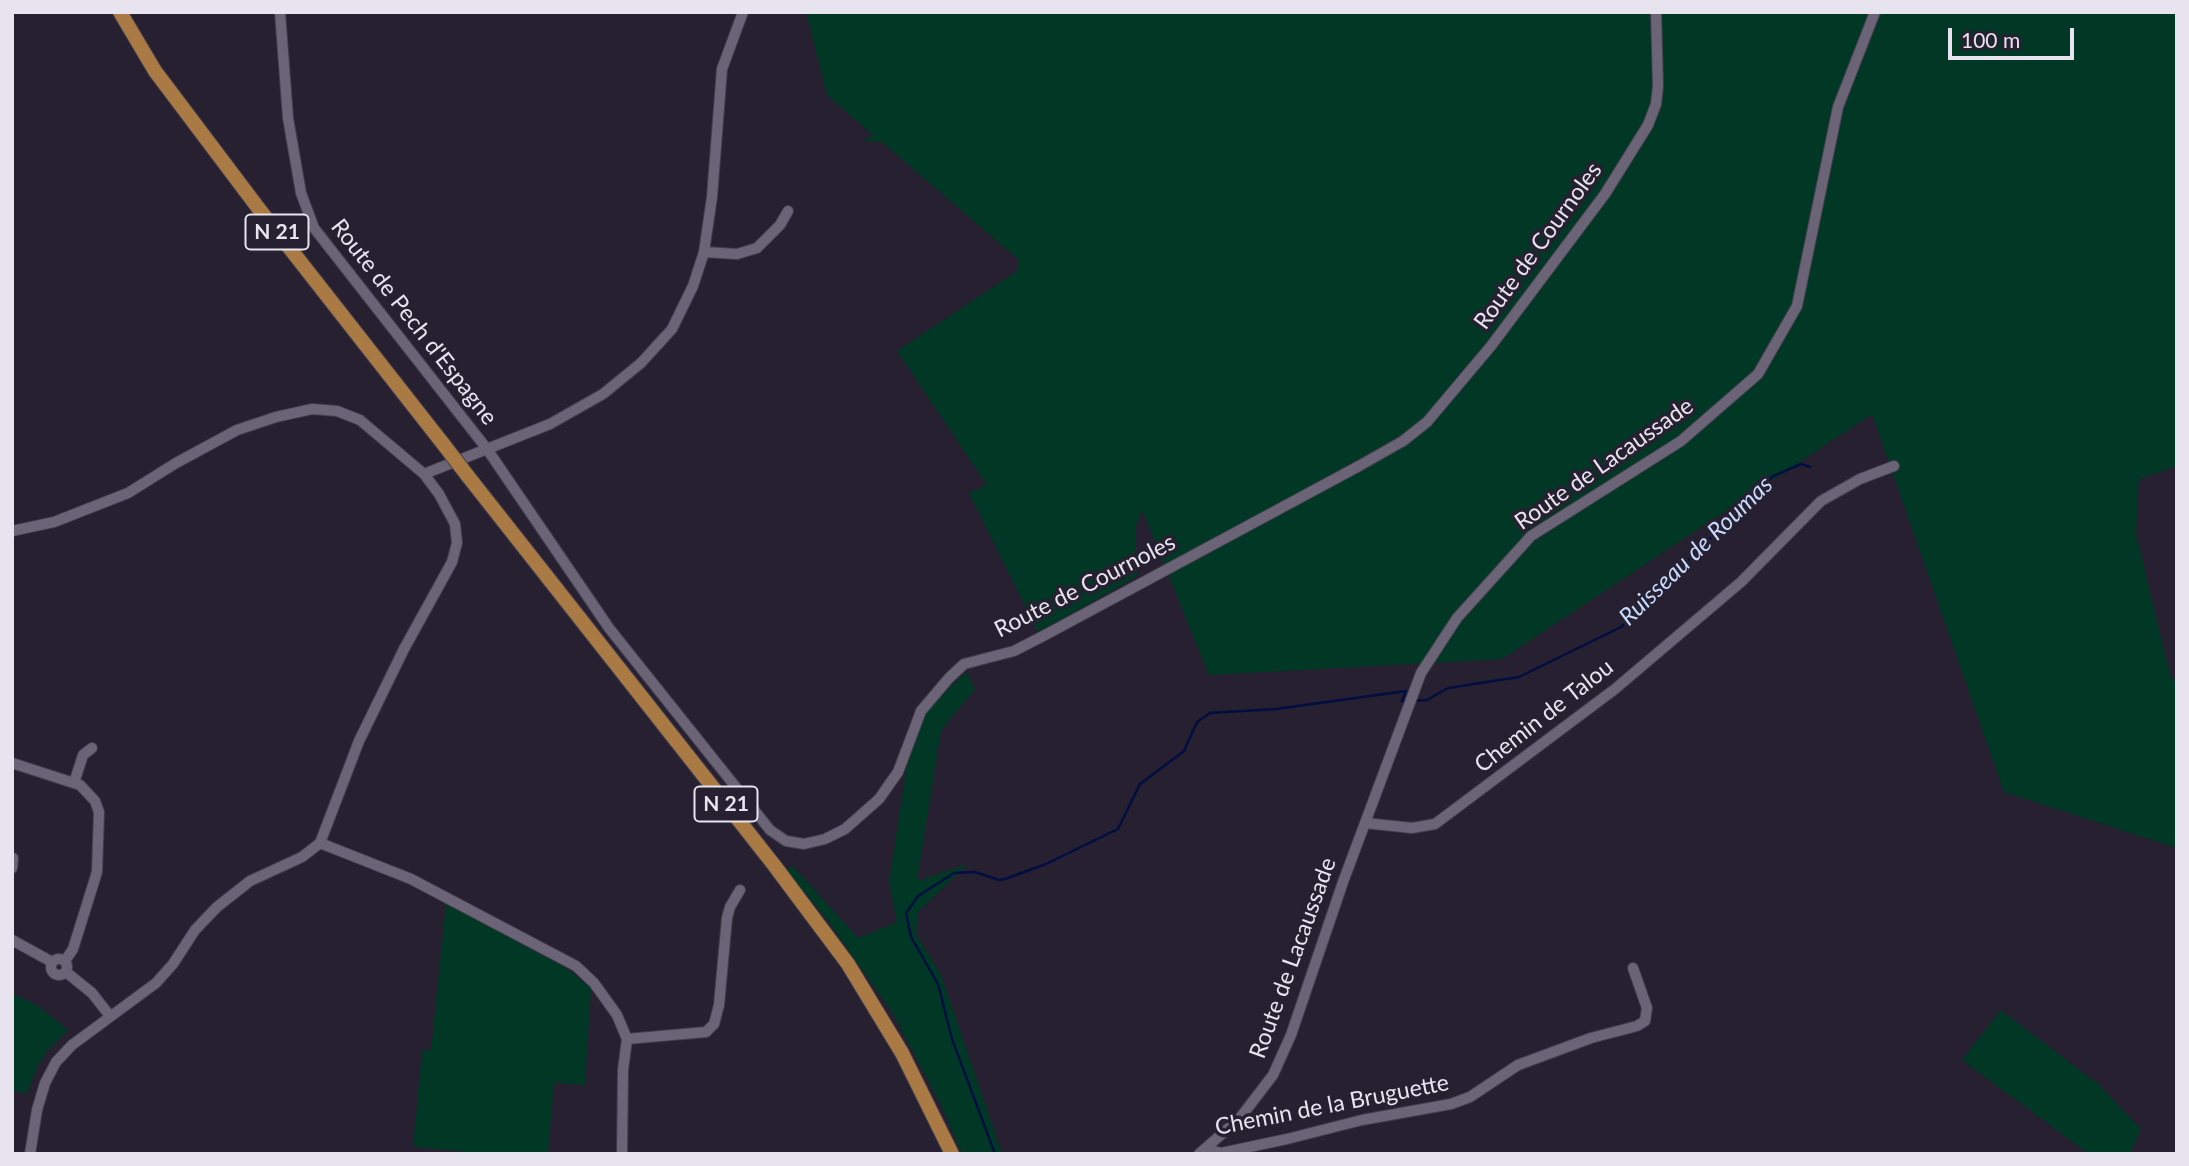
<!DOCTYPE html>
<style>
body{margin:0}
#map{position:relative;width:2189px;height:1166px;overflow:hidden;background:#262031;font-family:Lato,sans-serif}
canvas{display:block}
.frame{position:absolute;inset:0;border:14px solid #e8e4ef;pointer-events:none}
.scale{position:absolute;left:1948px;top:28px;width:126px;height:32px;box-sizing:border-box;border:4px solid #e8e4ef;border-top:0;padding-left:9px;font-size:21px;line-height:24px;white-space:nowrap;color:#e8e4ef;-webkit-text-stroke:5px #262031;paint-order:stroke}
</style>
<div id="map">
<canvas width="2189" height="1166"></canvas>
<div class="frame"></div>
<div class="scale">100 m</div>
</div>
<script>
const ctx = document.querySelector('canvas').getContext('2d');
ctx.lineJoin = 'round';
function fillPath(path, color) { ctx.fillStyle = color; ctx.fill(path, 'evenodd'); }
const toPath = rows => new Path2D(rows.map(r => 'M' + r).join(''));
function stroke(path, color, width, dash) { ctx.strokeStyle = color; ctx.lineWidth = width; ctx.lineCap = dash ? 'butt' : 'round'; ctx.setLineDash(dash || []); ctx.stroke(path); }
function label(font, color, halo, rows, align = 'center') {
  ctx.font = font + ' Lato,sans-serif'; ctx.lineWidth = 7; ctx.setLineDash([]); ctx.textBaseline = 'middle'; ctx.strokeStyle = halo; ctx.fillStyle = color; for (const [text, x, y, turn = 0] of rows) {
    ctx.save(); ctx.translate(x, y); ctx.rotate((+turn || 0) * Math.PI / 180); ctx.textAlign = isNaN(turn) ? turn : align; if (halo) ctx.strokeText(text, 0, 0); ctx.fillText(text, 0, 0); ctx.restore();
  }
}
const green = toPath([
 [806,12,2177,12,2177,466,2139,479,2136,534,2170,675,2177,682,2177,848,2004,792,1872,414,1502,659,1209,675,1142,510,1135,529,1138,576,1038,632,969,493,987,485,897,351,1017,271,1019,260,882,142,863,141,873,135,827,95],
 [966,672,975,689,941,730,917,881,968,864,918,912,916,934,941,975,1002,1154,962,1154,942,1107,892,1012,828,921,787,870,792,865,858,938,897,922,889,883,908,757,926,710],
 [446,904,566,968,591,988,585,1085,554,1083,548,1154,491,1154,413,1147,422,1051,431,1050],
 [12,993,38,1006,68,1030,47,1051,38,1065,27,1093,12,1091],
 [2001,1010,2098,1084,2141,1129,2130,1154,2089,1154,1962,1060]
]);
const stream = toPath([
 [1413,701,1427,700,1448,688,1519,677,1621,627,1773,476,1801,464,1810,467],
 [995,1154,952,1039,938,984,911,937,906,913,918,896,954,873,975,872,999,880,1005,879,1046,864,1118,829,1140,784,1184,751,1197,722,1210,713,1276,709,1406,691,1402,701,1406,701]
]);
const minor = toPath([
 [280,12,288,118,301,193,314,228,487,449,609,628,770,830,786,841,804,844,825,839,845,829,879,799,898,772,921,711,949,678,964,664,1014,651,1047,634,1359,466,1403,441,1427,422,1491,346,1605,194,1648,125,1656,104,1658,86,1656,12],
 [704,252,737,254,757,248,780,225,788,211],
 [424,474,550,424,603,394,641,363,672,329,693,286,704,252,712,197,722,69,743,12],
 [12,531,54,522,128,493,176,463,237,430,276,417,312,409,337,411,360,420,424,474,439,494,455,524,457,543,452,562,404,649,359,741,320,843],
 [12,763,80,785,95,801,99,812,97,872,73,949,65,961],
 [74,783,83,755,92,748],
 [1365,823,1412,828,1435,824,1615,689,1741,582,1821,501,1860,479,1894,466],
 [12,868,13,858],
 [12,940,52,962],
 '51 967a8 8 0 1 1 16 0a8 8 0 1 1-16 0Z',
 [66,972,92,993,110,1016],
 [627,1039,706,1032,714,1024,719,1005,727,918,730,907,740,890],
 [1206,1149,1221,1153,1287,1139,1362,1120,1451,1104,1470,1097,1518,1065,1591,1038,1637,1026,1645,1021,1647,1008,1633,968],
 [30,1154,37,1110,45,1083,56,1062,72,1045,156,983,173,964,195,930,217,907,250,881,302,857,320,843,411,879,576,966,594,983,617,1015,627,1039,623,1070,622,1154],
 [1199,1154,1240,1118,1273,1075,1291,1035,1343,882,1421,673,1457,618,1531,536,1681,441,1758,374,1797,306,1838,107,1875,12]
]);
const major = toPath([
 [120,12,155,71,259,209,444,445],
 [467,475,774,865,848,964,902,1053,952,1154]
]);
const majorBridge = toPath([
 [444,445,467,475]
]);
const shields = [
 [277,232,63],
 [726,804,63]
];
const shieldNames = [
 ["N 21",277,232],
 ["N 21",726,804]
];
const streetNames = [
 ["Route de Cournoles",1538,246,-54],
 ["Route de Pech d'Espagne",414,322,52],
 ["Route de Lacaussade",1604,464,-35],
 ["Route de Cournoles",1085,586,-27],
 ["Chemin de Talou",1544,716,-38],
 ["Route de Lacaussade",1293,958,-70],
 ["Chemin de la Bruguette",1332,1105,-11]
];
const waterNames = [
 ["Ruisseau de Roumas",1696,551,-44]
];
fillPath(green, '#003825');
stroke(stream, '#000e41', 2.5);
stroke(minor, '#443e4c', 12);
stroke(major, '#443e4c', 16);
stroke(minor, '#6b6477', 10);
stroke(major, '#a97a43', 14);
stroke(majorBridge, '#443e4c', 16, []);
stroke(majorBridge, '#a97a43', 14);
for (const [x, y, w] of shields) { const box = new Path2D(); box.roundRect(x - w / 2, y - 17.5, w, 35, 5); ctx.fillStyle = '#262031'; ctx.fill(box); stroke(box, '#e8e4ef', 2); }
label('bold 21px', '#e8e4ef', null, shieldNames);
label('23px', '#e8e4ef', '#262031', streetNames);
label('italic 24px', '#c7dbfe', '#262031', waterNames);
</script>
